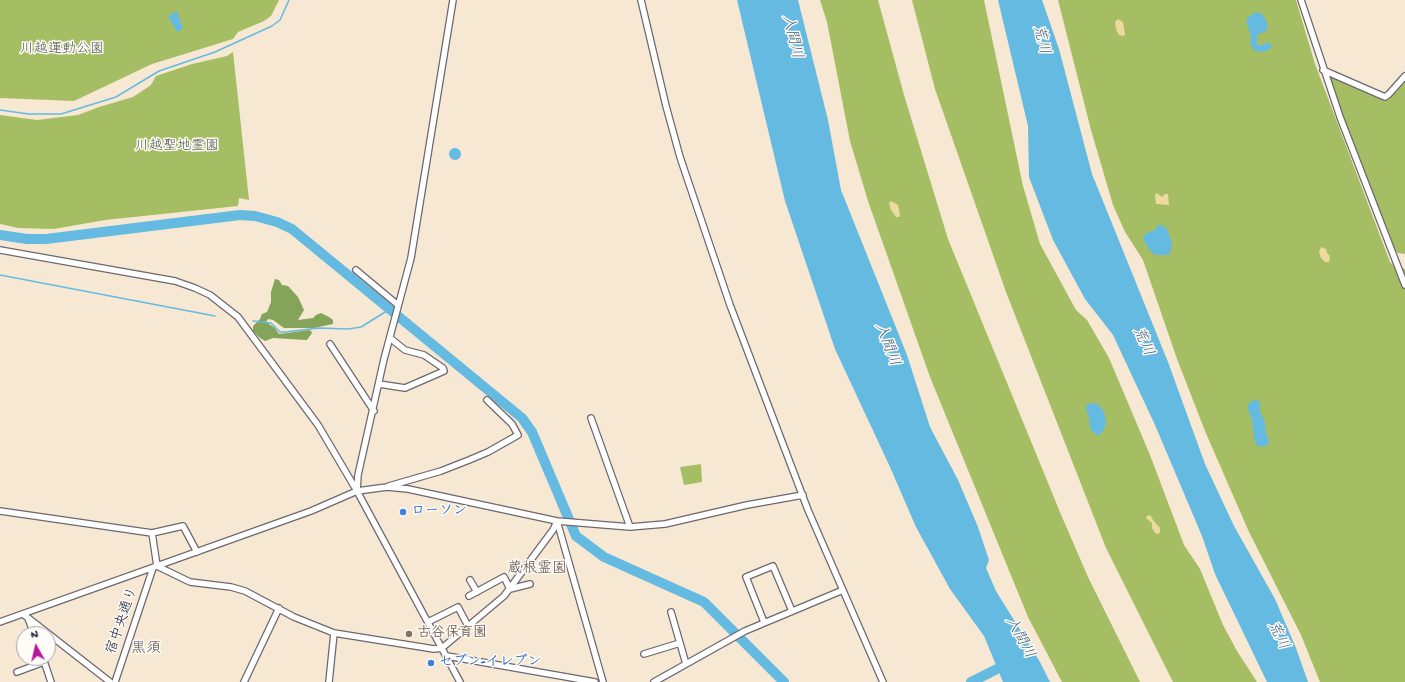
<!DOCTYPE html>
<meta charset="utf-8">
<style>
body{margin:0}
#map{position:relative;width:1405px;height:682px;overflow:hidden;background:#f6e8d2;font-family:"Gochi Hand",sans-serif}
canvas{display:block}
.north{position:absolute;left:16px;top:626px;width:40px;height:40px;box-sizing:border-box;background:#fdfcf7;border:1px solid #a5a5ac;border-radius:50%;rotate:352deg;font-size:11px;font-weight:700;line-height:16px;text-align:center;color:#22223b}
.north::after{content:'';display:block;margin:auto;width:14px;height:18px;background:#b5179e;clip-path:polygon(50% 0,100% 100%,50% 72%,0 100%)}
</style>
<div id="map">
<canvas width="1405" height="682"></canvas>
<div class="north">N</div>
</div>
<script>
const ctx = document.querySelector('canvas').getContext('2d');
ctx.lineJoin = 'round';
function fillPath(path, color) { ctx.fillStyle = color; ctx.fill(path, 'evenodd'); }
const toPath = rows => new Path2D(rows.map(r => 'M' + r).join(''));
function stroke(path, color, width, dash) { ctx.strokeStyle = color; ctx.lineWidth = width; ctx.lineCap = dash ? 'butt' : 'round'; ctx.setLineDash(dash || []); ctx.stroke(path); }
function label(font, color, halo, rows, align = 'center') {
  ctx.font = font + ' "Gochi Hand","Klee One",sans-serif'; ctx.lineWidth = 3; ctx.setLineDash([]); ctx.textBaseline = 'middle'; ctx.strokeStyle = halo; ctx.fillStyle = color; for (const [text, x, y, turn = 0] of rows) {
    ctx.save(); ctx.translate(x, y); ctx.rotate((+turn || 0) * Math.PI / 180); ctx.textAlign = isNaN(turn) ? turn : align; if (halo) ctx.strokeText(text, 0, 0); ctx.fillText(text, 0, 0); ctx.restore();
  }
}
const green = toPath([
 [0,0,279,0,271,16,264,21,238,32,233,39,152,64,74,101,0,98],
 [820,0,878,0,904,95,948,239,1062,517,1088,577,1140,682,1062,682,1028,617,930,377,868,201,850,141,827,22],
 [912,0,984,0,1023,186,1040,244,1076,310,1087,320,1109,358,1150,455,1184,545,1200,569,1223,625,1237,651,1257,682,1173,682,1106,548,1006,292,935,89],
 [1058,0,1296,0,1315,64,1390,262,1393,265,1405,269,1405,682,1320,682,1301,635,1249,532,1205,431,1177,359,1143,260,1125,232,1113,205,1091,130],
 [233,52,249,200,239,198,238,206,105,220,54,229,18,228,0,224,0,115,37,120,78,115,99,107,133,97,151,85,156,76,192,64,227,56],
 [1329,74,1386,99,1388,98,1405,79,1405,254,1398,253,1393,249,1327,78],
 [701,464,702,482,684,485,680,467]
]);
const forest = toPath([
 [275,279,279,280,282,285,288,286,298,297,304,310,298,320,313,318,316,315,321,313,329,317,333,320,333,324,314,328,284,328,273,320,268,319,266,322,275,328,279,334,309,330,311,331,312,333,307,340,305,340,273,338,265,341,260,338,253,331,253,326,260,319,262,314,267,312,271,302,271,292]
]);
const sand = toPath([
 [1118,19,1123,22,1125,35,1123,36,1119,35,1116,29,1115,22],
 [1157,193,1162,197,1165,194,1168,194,1169,205,1156,204,1155,195],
 [891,201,898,205,900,214,899,217,896,217,891,210,889,203],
 [1321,247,1326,249,1327,253,1330,256,1329,262,1325,262,1321,258,1319,252],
 [1148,515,1151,516,1153,520,1160,528,1160,533,1156,534,1152,528,1152,523,1146,518]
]);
const water = toPath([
 [737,0,798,0,828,120,841,190,907,355,930,427,958,480,978,527,989,560,986,568,996,591,1040,662,1050,682,1003,682,984,636,950,589,916,527,890,467,835,349,785,201],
 [998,0,1042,0,1059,49,1092,174,1168,362,1205,464,1234,526,1275,599,1296,648,1308,682,1267,682,1215,574,1202,536,1155,425,1113,335,1085,299,1053,240,1029,177,1028,126],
 [177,11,183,29,177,32,168,16],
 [1256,12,1262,14,1265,18,1268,27,1266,31,1257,35,1257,45,1263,45,1267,42,1272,45,1270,49,1263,52,1255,51,1250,44,1251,36,1246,21,1248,17],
 '449 154a6 6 0 1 1 12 0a6 6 0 1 1-12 0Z',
 [1160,224,1167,229,1172,243,1170,254,1166,255,1155,255,1150,251,1143,239,1145,234,1153,231],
 [1253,400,1259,401,1260,404,1260,412,1265,422,1266,434,1269,440,1267,446,1259,447,1255,443,1252,420,1247,406],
 [1093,403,1099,405,1104,412,1106,422,1104,430,1098,436,1090,429,1089,417,1086,410,1087,404]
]);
const stream = toPath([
 [0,110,29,114,61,114,116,97,159,71,215,52,272,26,280,20,289,0],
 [0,275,215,316],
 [253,321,271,323,280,332,285,332,319,328,348,329,361,327,390,309],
 [51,521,150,535]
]);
const river = toPath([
 [0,235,27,239,46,239,240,215,255,216,277,222,292,229,522,418,532,432,576,536,604,557,704,602,784,682],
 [971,682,1009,663]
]);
const minor = toPath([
 [641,0,666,106,680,157,730,305,808,510,883,682],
 [1301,0,1340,117,1405,285],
 [1323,70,1385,97,1389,94,1405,76],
 [0,250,175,281,195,288,210,295,238,317,318,425,357,491,460,682],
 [356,270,398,305],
 [330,344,374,411],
 [379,384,405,388,444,371,443,368,424,355,405,350,390,338],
 [591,418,630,527],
 [389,486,441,471,469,460,488,452,518,435,512,424,487,400],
 [357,491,358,475,384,359,411,258,453,0],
 [0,511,152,533,183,526,197,552],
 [557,521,603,682],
 [152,533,157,566,190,582,231,587,245,591,294,617,334,633,434,649,442,648,504,596,553,530,557,521],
 [470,580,477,592],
 [469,596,504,577,510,589,530,584],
 [671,612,686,664],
 [23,614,110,682],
 [28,618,34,634],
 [0,622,311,511,357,491,387,487,408,489,557,521,630,527,665,524,747,505,803,495],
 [428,622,458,607,468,626],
 [764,622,746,577,773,566,792,611],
 [644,654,680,643],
 [447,656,595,682],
 [43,658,51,682],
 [17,672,44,662],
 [115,682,153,568],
 [244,682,279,608],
 [329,682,334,633],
 [654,682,745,631,843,590]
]);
const markers = [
 [403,512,4,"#3f7fe0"],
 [409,634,4,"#8d6e63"],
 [431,663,4,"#3f7fe0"]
];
const parkNames = [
 ["川越運動公園",62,50],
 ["川越聖地霊園",177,147]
];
const shopNames = [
 ["ローソン",411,512],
 ["セブン-イレブン",439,663]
];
const streetNames = [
 ["宿中央通り",123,621,-71]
];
const educationNames = [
 ["古谷保育園",417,634]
];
const waterNames = [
 ["入間川",791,37,76],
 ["荒川",1040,40,76],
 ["荒川",1142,342,66],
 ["入間川",886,345,69],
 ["荒川",1277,636,63],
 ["入間川",1019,638,61]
];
const neighbourhoodNames = [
 ["蔵根霊園",537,570],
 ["黒須",146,650]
];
fillPath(green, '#a6be63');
fillPath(forest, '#84a559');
fillPath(sand, '#eeda9e');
fillPath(water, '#65bae1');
stroke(stream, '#65bae1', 1.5);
stroke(river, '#65bae1', 10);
stroke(minor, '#6c6770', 8);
stroke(minor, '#fff', 5.5);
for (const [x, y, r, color] of markers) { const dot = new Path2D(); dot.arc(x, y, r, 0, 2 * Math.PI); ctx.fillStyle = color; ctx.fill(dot); stroke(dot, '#fdfcf7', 1.5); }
label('14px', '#505949', '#fdfcf7', parkNames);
label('bold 14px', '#366cbe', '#fdfcf7', shopNames, 'left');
label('14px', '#22223b', '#fdfcf7', streetNames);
label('bold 14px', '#785e54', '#fdfcf7', educationNames, 'left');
label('italic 15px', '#3d5f7d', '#fdfcf7', waterNames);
label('15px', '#62504c', '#fdfcf7', neighbourhoodNames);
</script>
